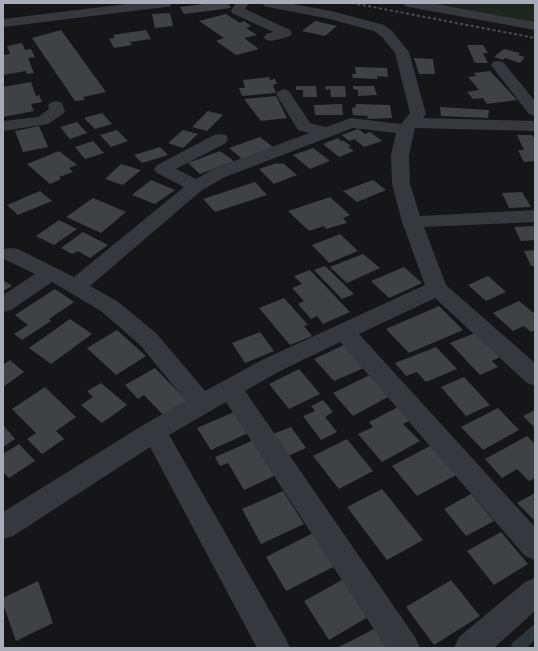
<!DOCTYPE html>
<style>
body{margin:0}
#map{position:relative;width:538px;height:651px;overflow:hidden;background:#161618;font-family:"Golos Text",sans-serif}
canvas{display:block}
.frame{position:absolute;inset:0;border:4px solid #a8adb8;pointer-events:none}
</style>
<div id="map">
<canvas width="538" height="651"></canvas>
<div class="frame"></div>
</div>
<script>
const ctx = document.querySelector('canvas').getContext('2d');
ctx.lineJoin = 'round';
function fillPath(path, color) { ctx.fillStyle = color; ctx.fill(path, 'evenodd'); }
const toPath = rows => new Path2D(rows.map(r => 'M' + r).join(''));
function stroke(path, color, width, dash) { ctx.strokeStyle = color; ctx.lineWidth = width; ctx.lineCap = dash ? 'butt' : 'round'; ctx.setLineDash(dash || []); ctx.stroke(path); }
const green = toPath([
 [427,3,535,3,535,22]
]);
const stream = toPath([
 [535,625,535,640,526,648,511,648,512,643,531,627,535,625]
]);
const building = toPath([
 [212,3,228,3,231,8,184,14,180,7],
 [170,13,173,26,155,28,152,14],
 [226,14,240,23,244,21,251,26,246,28,257,35,244,38,259,49,236,55,216,41,224,38,199,21],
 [315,21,337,26,325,36,302,31],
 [61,30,106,92,83,97,85,100,75,101,32,38],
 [146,30,151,39,130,42,132,45,114,48,109,39,115,38,113,35],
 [22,43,25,50,31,49,35,57,28,58,34,73,27,74,26,71,3,75,3,55,10,54,7,46],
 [467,45,483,45,488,53,483,53,488,63,475,63],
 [504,49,520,53,518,55,525,57,520,63,505,58,503,60,494,57],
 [414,58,433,59,435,74,419,74],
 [355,67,387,68,388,77,377,76,378,79,353,78,352,74,356,74],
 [490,71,517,100,487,104,483,98,473,99,467,92,479,90,468,77,477,76,473,73],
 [269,77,270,80,275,79,277,84,273,85,276,93,242,96,239,88,245,88,243,80],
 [31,82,36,96,39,95,42,102,31,104,34,111,3,117,3,87],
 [296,86,316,86,317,97,303,97,303,90,296,90],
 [325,86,345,86,346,97,331,97,330,89,326,90],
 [353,86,374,86,377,95,358,96,358,90,353,89],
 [276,96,287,118,261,121,244,99],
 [342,104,343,115,315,115,314,105],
 [356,104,390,105,392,118,367,119,368,116,353,115,352,108,356,107],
 [440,107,489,110,488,118,441,116],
 [208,111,223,115,207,131,192,127],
 [102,113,112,124,95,129,84,118],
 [77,122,87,133,70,139,60,127],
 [39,126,48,147,23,152,15,131],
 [358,129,365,134,370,132,382,141,364,147,354,139,349,141,342,135],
 [117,130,128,141,111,147,100,135],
 [183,130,198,134,183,148,168,143],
 [517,135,532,135,533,137,535,137,535,161,524,162,518,150,524,150],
 [260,137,273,147,242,159,229,148],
 [338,138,341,141,344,141,351,146,348,147,354,151,339,157,323,144],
 [93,141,104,153,85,159,75,147],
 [160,147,168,155,142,163,134,155],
 [313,148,330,161,310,169,293,155],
 [59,151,77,165,69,168,73,172,59,177,61,179,50,184,27,164],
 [220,151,234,161,200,174,188,163],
 [277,163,279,164,283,163,297,175,274,184,259,169],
 [121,164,141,170,123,185,105,179],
 [151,180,175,190,155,204,132,195],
 [373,180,386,190,357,202,343,191],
 [255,182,267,195,215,212,203,199],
 [40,191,52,201,18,215,7,205],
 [522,192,531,207,509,208,502,193],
 [330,197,350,215,343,218,347,223,326,229,324,226,309,231,288,211],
 [93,198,126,212,101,233,66,217],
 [59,220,77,229,54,245,36,236],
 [535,226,535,240,521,241,514,227],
 [83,232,108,245,90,258,78,251,72,254,61,248],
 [340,234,358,251,329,263,312,245],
 [535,250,535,266,531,266,524,251],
 [363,254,380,268,347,283,330,267],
 [325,266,354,294,342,299,314,270],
 [404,267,422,283,389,298,371,281],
 [310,270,350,312,323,324,317,316,311,319,298,304,304,301,292,288,302,284,294,276],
 [488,276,506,292,486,301,468,285],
 [3,280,12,286,3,291],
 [55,289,74,302,49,319,51,321,22,340,14,334,28,325,15,315],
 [284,298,308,325,304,326,312,336,290,345,259,308],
 [519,301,535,314,535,330,531,332,524,326,513,331,493,313],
 [439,306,463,330,409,353,386,329],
 [70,319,92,334,51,364,29,348],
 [117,330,146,356,116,375,87,348],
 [260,332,274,351,245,363,232,343],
 [475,333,500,357,492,361,498,367,480,375,450,343],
 [346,344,366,367,334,381,314,359],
 [436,347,457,369,426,382,417,372,406,376,395,363],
 [10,360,24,372,3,387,3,365],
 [155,368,187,401,163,415,144,395,138,399,125,385],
 [299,369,320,394,289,409,269,384],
 [370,375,390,396,353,416,333,393],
 [464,377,490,405,466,416,441,387],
 [101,383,127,405,102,423,81,405,93,397,87,391],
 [45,387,76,417,56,431,64,439,42,454,27,439,36,433,12,409],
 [323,400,333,412,325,417,337,432,321,440,303,416,315,411,311,406],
 [400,406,412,420,403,424,420,441,382,462,358,434,373,427,369,422],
 [498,408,519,430,483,450,461,427],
 [535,410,535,428,523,416],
 [234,412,248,433,211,450,197,428],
 [3,425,15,439,3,447],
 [291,427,306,448,288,456,273,434],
 [527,436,535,444,535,478,529,481,517,469,502,478,485,459],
 [347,439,373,471,339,489,313,456],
 [254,440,276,475,244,490,228,463,220,466,215,457],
 [19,444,35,461,9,478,3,472,3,454],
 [430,446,456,475,417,496,392,466],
 [382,489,423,540,387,560,347,507],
 [283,491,304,524,261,544,242,509],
 [535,493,535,521,517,503],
 [471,494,494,521,466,536,444,509],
 [501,532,528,564,494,585,467,551],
 [313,533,335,566,286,591,266,557],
 [342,580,368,617,329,640,304,601],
 [451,580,480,616,434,645,406,607],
 [38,581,53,623,16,641,3,604,3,598],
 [374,629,387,648,337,648]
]);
const minor = toPath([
 [135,3,172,3,170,6,166,7,3,27,3,19,135,3],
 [236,3,249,3,245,9,290,30,292,33,290,36,276,40,271,41,266,40,264,37,266,34,273,32,232,13,231,10,236,3],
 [262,3,288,3,331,11,384,25,392,31,409,52,426,114,423,118,535,121,535,131,415,128,409,155,410,184,420,216,535,210,535,222,424,227,446,285,535,363,535,386,527,383,435,298,359,334,535,527,535,560,525,556,340,342,280,371,245,391,415,637,420,648,386,648,226,402,169,435,285,637,290,648,257,648,150,447,13,536,3,539,3,512,145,424,186,401,140,345,101,311,52,282,11,310,3,312,3,295,35,274,4,259,4,249,11,248,18,249,74,277,184,187,157,173,154,169,157,165,214,135,220,134,226,135,228,139,226,143,176,169,196,179,213,169,309,133,298,130,276,94,279,91,284,89,289,91,310,123,326,127,351,118,401,124,410,113,395,53,382,37,374,31,330,19,268,7,264,6,262,3],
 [353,128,396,133,391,155,392,184,402,222,425,285,264,359,205,391,156,333,117,301,90,286,202,190,225,177,353,128],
 [403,3,430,3,535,22,535,30,409,7,405,6,403,3],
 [498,61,503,62,535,101,535,116,529,114,491,65,493,62,498,61],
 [56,101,62,103,65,111,63,114,48,124,3,131,3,121,38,117,49,109,48,106,50,103,56,101],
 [535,578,535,611,494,648,454,648,459,637,525,582,535,578]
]);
const rail = toPath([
 [352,3,535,38]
]);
fillPath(green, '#1e261f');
fillPath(stream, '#2c353c');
fillPath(building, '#404145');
fillPath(minor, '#37383d');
stroke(rail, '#4a4c52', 2, [3, 2.5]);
</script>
